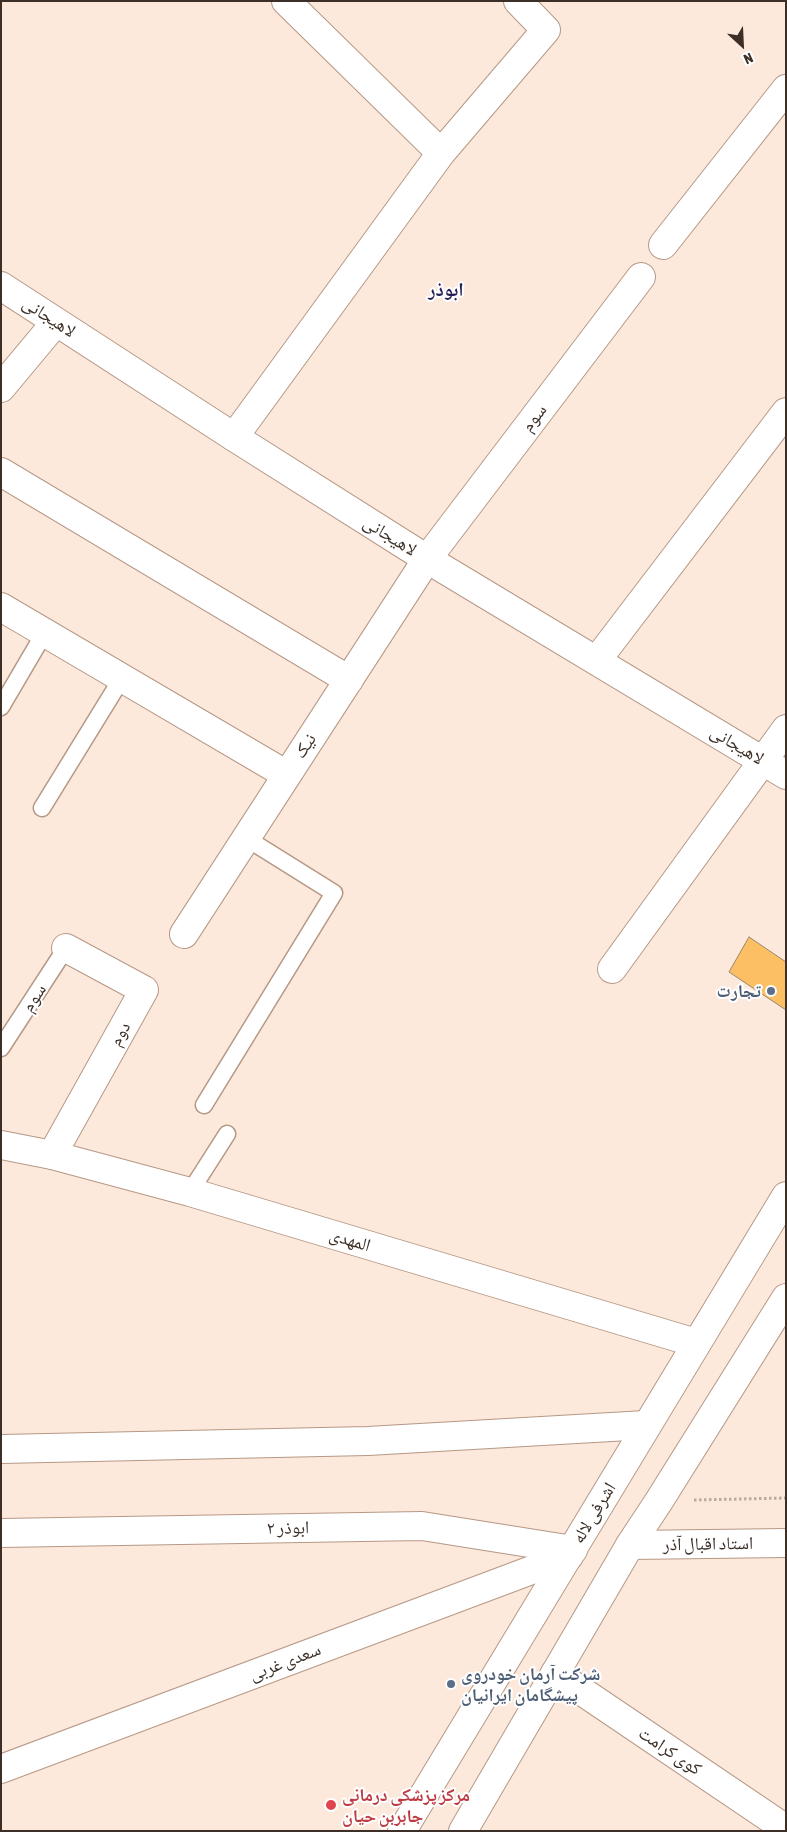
<!DOCTYPE html>
<meta charset="utf-8">
<style>
body{margin:0}
#map{position:relative;width:787px;height:1832px;overflow:hidden;background:#fce9dc;font-family:"Asap Condensed",sans-serif}
canvas{display:block}
.frame{position:absolute;inset:0;border:2px solid #3b2f27;pointer-events:none}
.north{position:absolute;left:717px;top:20px;width:50px;height:50px;-webkit-text-stroke:4px #fff;paint-order:stroke;rotate:155deg;font-size:14px;font-weight:700;line-height:20px;text-align:center;color:#3b2f27}
.north::after{content:'';display:block;margin:auto;width:18px;height:22px;background:#3b2f27;clip-path:polygon(50% 0,100% 100%,50% 72%,0 100%)}
</style>
<div id="map">
<canvas width="787" height="1832"></canvas>
<div class="frame"></div>
<div class="north">N</div>
</div>
<script>
const ctx = document.querySelector('canvas').getContext('2d');
ctx.lineJoin = 'round';
function fillPath(path, color) { ctx.fillStyle = color; ctx.fill(path, 'evenodd'); }
const toPath = rows => new Path2D(rows.map(r => 'M' + r).join(''));
function stroke(path, color, width, dash) { ctx.strokeStyle = color; ctx.lineWidth = width; ctx.lineCap = dash ? 'butt' : 'round'; ctx.setLineDash(dash || []); ctx.stroke(path); }
function label(font, color, halo, rows, align = 'center') {
  ctx.font = font + ' "Asap Condensed","Noto Naskh Arabic",sans-serif'; ctx.lineWidth = 4; ctx.setLineDash([]); ctx.textBaseline = 'middle'; ctx.strokeStyle = halo; ctx.fillStyle = color; for (const [text, x, y, turn = 0] of rows) {
    ctx.save(); ctx.translate(x, y); ctx.rotate((+turn || 0) * Math.PI / 180); ctx.textAlign = isNaN(turn) ? turn : align; if (halo) ctx.strokeText(text, 0, 0); ctx.fillText(text, 0, 0); ctx.restore();
  }
}
const building = toPath([
 [749,937,786,962,786,1010,729,972,749,937]
]);
const path = toPath([
 [694,1500,786,1498]
]);
const lane = toPath([
 [1,707,45,632],
 [42,808,122,678],
 [1,1048,66,948],
 [204,1105,334,893,246,838],
 [190,1192,227,1134]
]);
const street = toPath([
 [286,1,441,153],
 [663,245,786,89],
 [1,388,56,322],
 [234,437,441,153,546,30,518,1],
 [1,472,349,680],
 [1,607,287,775],
 [597,660,786,412],
 [184,934,427,559,641,277],
 [612,969,786,729],
 [52,1155,144,990,66,948],
 [555,1673,786,1829]
]);
const secondary = toPath([
 [1,286,234,437,427,559,786,775],
 [1,1145,52,1155,190,1192,696,1343],
 [1,1449,368,1441,646,1425],
 [1,1533,422,1526,573,1550],
 [630,1545,786,1543],
 [1,1769,569,1556]
]);
const primary = toPath([
 [402,1831,786,1196],
 [463,1831,630,1545,659,1501,786,1298]
]);
const markers = [
 [771,991,5,"#5c6f8a"],
 [451,1684,5,"#5c6f8a"],
 [331,1805,6,"#e0444e"]
];
const streetNames = [
 ["لاهیجانی",49,317,33],
 ["سوم",534,418,-53],
 ["لاهیجانی",390,536,32],
 ["لاهیجانی",737,745,31],
 ["نیک",305,746,-57],
 ["سوم",34,998,-57],
 ["دوم",120,1034,-61],
 ["المهدی",350,1240,17],
 ["اشرفی لاله",594,1513,-59],
 ["ابوذر ۲",288,1528,-1],
 ["استاد اقبال آذر",708,1544,-1],
 ["سعدی غربی",285,1662,-21],
 ["کوی کرامت",670,1751,34]
];
const serviceNames = [
 ["تجارت",761,991],
 ["شرکت آرمان خودروی",461,1674,"left"],
 ["پیشگامان ایرانیان",461,1695,"left"]
];
const healthNames = [
 ["مرکز پزشکی درمانی",342,1795],
 ["جابربن حیان",342,1816]
];
const neighbourhoodNames = [
 ["ابوذر",446,290]
];
fillPath(building, '#fdbf63');
stroke(building, '#99866b', 1);
stroke(lane, '#b69885', 19);
stroke(street, '#b69885', 30);
stroke(secondary, '#b69885', 30);
stroke(primary, '#b69885', 30);
stroke(path, '#bcaba0', 3, [2.5, 2.5]);
stroke(lane, '#fff', 16);
stroke(street, '#fff', 28);
stroke(secondary, '#fff', 28);
stroke(primary, '#fff', 28);
for (const [x, y, r, color] of markers) { const dot = new Path2D(); dot.arc(x, y, r, 0, 2 * Math.PI); ctx.fillStyle = color; ctx.fill(dot); stroke(dot, '#fff', 2); }
label('18px', '#3b2f27', '#fff', streetNames);
label('bold 18px', '#4e5e75', '#fff', serviceNames, 'right');
label('bold 18px', '#be3a42', '#fff', healthNames, 'left');
label('bold 19px', '#251f58', '#fff', neighbourhoodNames);
</script>
